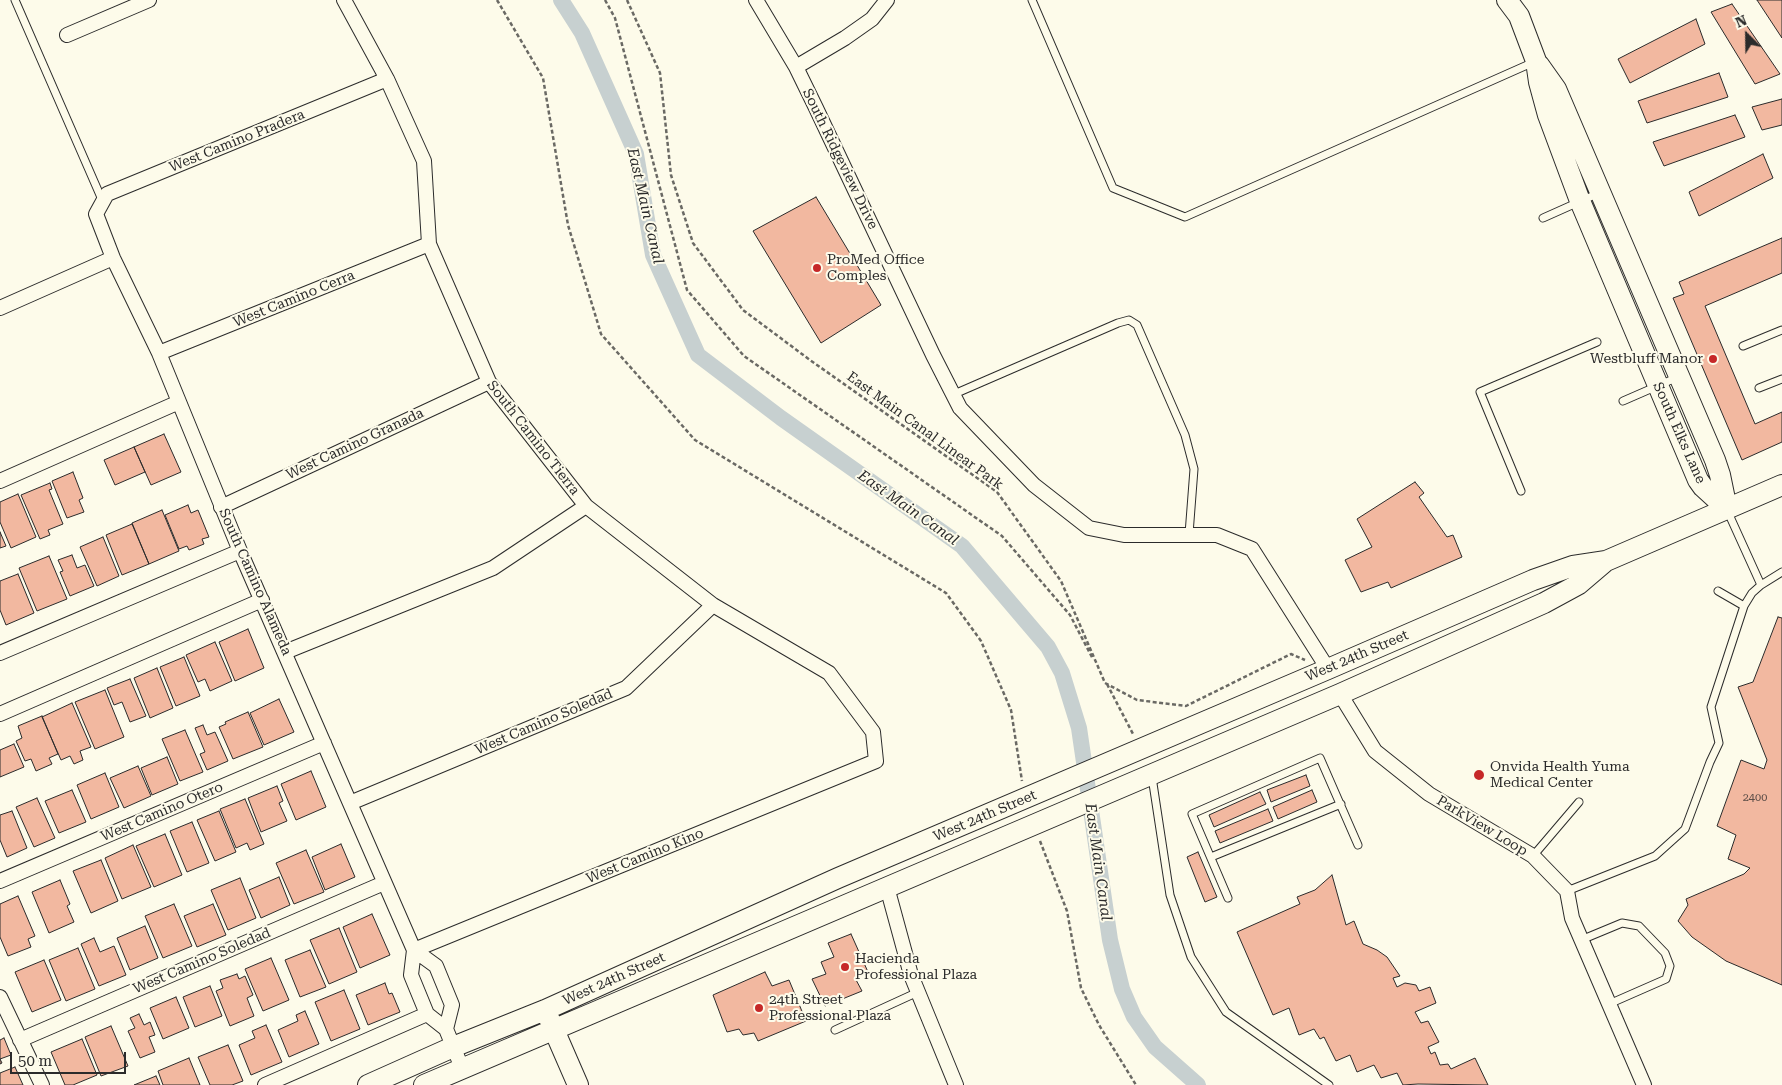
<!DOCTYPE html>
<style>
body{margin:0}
#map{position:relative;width:1782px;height:1085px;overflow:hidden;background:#fdfbea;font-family:"Roboto Serif",serif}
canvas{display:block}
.north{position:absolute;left:1722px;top:10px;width:50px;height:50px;-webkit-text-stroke:4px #fdfbea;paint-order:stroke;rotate:337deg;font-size:14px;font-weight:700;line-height:20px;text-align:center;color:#2b2b2b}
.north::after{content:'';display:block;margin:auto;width:18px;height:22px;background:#2b2b2b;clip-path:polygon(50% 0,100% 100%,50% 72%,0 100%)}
.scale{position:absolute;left:10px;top:1052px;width:116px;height:22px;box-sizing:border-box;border:2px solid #2b2b2b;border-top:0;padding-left:6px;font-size:15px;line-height:18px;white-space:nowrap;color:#2b2b2b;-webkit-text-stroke:4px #fdfbea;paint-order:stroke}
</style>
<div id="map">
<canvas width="1782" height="1085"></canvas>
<div class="north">N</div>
<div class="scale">50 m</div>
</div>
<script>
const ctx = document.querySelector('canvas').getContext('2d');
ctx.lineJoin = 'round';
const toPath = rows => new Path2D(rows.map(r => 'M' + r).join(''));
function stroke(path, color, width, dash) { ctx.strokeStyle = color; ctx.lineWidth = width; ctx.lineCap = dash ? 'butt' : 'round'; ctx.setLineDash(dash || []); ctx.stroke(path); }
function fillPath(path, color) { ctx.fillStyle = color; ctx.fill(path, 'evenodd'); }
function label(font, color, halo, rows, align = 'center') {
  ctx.font = font + ' "Roboto Serif",serif'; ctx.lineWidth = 4; ctx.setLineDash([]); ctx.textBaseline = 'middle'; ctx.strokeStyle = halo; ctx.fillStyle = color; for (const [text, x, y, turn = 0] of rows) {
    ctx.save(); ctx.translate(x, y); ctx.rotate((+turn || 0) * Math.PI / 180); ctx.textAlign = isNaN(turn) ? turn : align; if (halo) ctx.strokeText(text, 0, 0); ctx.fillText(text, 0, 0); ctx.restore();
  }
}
const canal = toPath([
 [561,0,582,33,636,154,653,255,698,355,781,418,962,546,1048,647,1062,673,1079,728,1110,940,1122,989,1134,1017,1155,1047,1198,1085]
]);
const building = toPath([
 [1757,0,1782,0,1782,38,1757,0],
 [1732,4,1780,74,1755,84,1711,12,1732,4],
 [1696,19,1705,44,1630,83,1618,59,1696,19],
 [1719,73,1728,97,1647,123,1638,101,1719,73],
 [1782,99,1782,125,1762,130,1752,107,1782,99],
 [1735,115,1745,137,1664,166,1653,142,1735,115],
 [1763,154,1773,178,1699,216,1689,192,1763,154],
 [816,197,881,305,821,343,753,231,816,197],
 [1782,238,1782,273,1705,306,1755,424,1782,412,1782,442,1742,460,1673,298,1684,294,1679,282,1782,238],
 [164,434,181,472,151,485,134,447,164,434],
 [134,447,145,472,115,485,104,460,134,447],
 [73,472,83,498,79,500,84,512,67,518,52,481,73,472],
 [1415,482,1424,493,1419,497,1447,537,1453,535,1462,557,1391,588,1388,582,1361,592,1345,560,1372,547,1357,519,1415,482],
 [50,483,52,489,49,490,63,524,48,530,50,535,40,539,21,495,50,483],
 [18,494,36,537,11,548,0,522,0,502,18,494],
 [188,505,191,513,198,510,209,537,202,539,204,544,189,550,187,546,179,549,165,515,188,505],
 [162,510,179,551,149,564,132,523,162,510],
 [132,524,149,564,122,575,106,535,132,524],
 [0,532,6,546,0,548,0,532],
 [103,537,119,576,97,586,80,547,103,537],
 [72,555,77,568,85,565,94,586,70,596,60,572,63,571,58,560,72,555],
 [49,556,67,599,37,611,19,568,49,556],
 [18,574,34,613,6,625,0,610,0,581,18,574],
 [1778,617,1782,618,1782,985,1726,961,1692,937,1678,921,1688,905,1686,899,1744,874,1750,868,1728,859,1736,835,1717,826,1741,760,1764,769,1767,760,1738,687,1753,682,1778,617],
 [248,629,264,668,235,681,219,642,248,629],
 [215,642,232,681,210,691,205,679,198,682,186,655,215,642],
 [184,657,200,696,176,706,160,667,184,657],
 [157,668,173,708,150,718,134,678,157,668],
 [130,679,146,716,130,722,122,702,114,705,107,688,130,679],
 [105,690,124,737,95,749,75,702,105,690],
 [279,699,294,732,264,745,250,713,279,699],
 [72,703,91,747,80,751,83,760,74,764,70,756,61,760,42,717,72,703],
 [248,712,263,747,233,759,219,727,226,724,225,722,248,712],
 [42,716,58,754,49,758,52,764,36,771,31,759,25,761,16,741,22,738,18,726,42,716],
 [203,725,207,735,215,732,228,761,207,770,200,754,205,752,195,728,203,725],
 [185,730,203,772,180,781,162,739,185,730],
 [14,744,24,767,0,777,0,750,14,744],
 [167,757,178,784,152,795,141,768,167,757],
 [138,766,151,796,124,808,110,778,138,766],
 [311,771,326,807,296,820,281,784,311,771],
 [105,773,119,807,91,819,77,785,105,773],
 [1306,775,1310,786,1271,802,1267,790,1306,775],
 [277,786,283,801,279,803,287,821,261,832,248,798,277,786],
 [72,790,86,822,59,833,45,801,72,790],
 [1312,790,1317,802,1278,819,1273,807,1312,790],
 [1260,792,1266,804,1214,827,1209,815,1260,792],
 [37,798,55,838,34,847,16,807,37,798],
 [245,799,264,844,250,850,247,843,236,848,220,809,245,799],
 [1268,809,1273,821,1220,843,1215,831,1268,809],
 [12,811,27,848,7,857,0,840,0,815,12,811],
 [219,811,236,852,215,861,197,820,219,811],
 [192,822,209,863,187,872,170,831,192,822],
 [165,834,182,875,154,887,136,846,165,834],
 [341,844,355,877,325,890,312,857,341,844],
 [133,845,151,887,122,899,105,858,133,845],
 [306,850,324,892,294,904,276,863,306,850],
 [1198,852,1217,897,1205,902,1187,857,1198,852],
 [101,860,118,901,91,913,73,871,101,860],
 [1332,875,1346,925,1354,921,1363,944,1377,950,1387,957,1400,976,1393,978,1397,987,1405,983,1416,985,1419,991,1430,987,1436,1003,1415,1012,1421,1023,1428,1021,1439,1042,1428,1047,1431,1054,1435,1052,1440,1065,1448,1064,1451,1069,1475,1058,1488,1085,1418,1084,1403,1085,1397,1073,1381,1078,1374,1065,1357,1072,1350,1055,1336,1061,1324,1037,1320,1039,1314,1029,1299,1035,1289,1008,1273,1015,1237,932,1300,904,1297,897,1315,890,1332,875],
 [279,877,290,905,261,918,249,890,279,877],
 [240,878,256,918,228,930,211,890,240,878],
 [60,880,70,904,67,906,74,922,49,933,32,892,60,880],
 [18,896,35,936,28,939,31,947,8,956,0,937,0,904,18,896],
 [174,904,192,946,163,958,145,916,174,904],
 [213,904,226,935,197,947,184,916,213,904],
 [372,914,390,955,360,968,343,927,372,914],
 [145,926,158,958,130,970,117,938,145,926],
 [339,928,357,972,329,984,310,940,339,928],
 [851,934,868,972,855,978,862,991,825,1006,812,979,826,974,821,962,834,957,828,943,851,934],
 [94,938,100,952,114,946,126,975,99,986,81,944,94,938],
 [78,948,95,989,66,1001,49,960,78,948],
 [310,950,326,987,300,997,285,960,310,950],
 [271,958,289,1000,263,1011,245,969,271,958],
 [44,960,61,1000,32,1012,15,972,44,960],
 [765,972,772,986,789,980,806,1021,758,1041,754,1033,743,1035,739,1029,727,1032,713,995,765,972],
 [237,974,239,979,245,976,253,995,247,998,254,1016,230,1026,216,991,223,988,220,980,237,974],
 [385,983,389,994,392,993,400,1012,368,1025,356,995,385,983],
 [210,986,222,1016,195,1027,183,997,210,986],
 [344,990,360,1029,331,1041,315,1002,344,990],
 [176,997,189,1028,163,1039,150,1008,176,997],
 [305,1011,319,1044,289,1057,278,1030,298,1021,296,1015,305,1011],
 [139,1014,144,1025,150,1022,155,1035,149,1037,155,1052,140,1058,128,1031,135,1028,130,1018,139,1014],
 [266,1025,282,1062,251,1075,239,1045,255,1038,252,1031,266,1025],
 [111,1026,128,1066,101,1076,85,1037,111,1026],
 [4,1038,11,1055,0,1059,2,1063,0,1064,0,1040,4,1038],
 [82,1039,97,1075,73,1085,65,1085,51,1052,82,1039],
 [228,1045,243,1081,232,1085,210,1085,198,1057,228,1045],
 [189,1058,200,1085,163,1085,158,1071,189,1058],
 [15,1067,23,1085,0,1085,0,1073,15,1067],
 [156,1076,160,1085,134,1085,156,1076]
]);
const path = toPath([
 [497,0,543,78,568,225,601,334,695,440,946,593,981,641,1011,710,1022,781],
 [605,0,615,18,687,290,744,356,1002,536,1070,615,1093,659],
 [627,0,660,73,671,175,693,243,743,310,810,360,997,492,1061,581,1105,683,1137,700,1186,706,1291,654,1305,660],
 [1107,684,1133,734],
 [1040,841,1067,911,1081,988,1099,1025,1136,1085]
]);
const lane = toPath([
 [15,0,103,202],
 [1032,0,1113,188,1185,217,1534,62],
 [1543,218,1599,193],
 [1743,346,1782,330],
 [1759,388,1782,379],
 [952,395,1118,323,1129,320,1137,325,1185,435,1194,469,1189,534],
 [1623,401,1678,377],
 [1521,491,1480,392,1597,342],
 [1727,510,1761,585],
 [1718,591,1744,606],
 [1152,777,1170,895,1191,957,1226,1012,1329,1085],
 [1533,856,1579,802],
 [1211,857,1341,804],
 [1567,891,1655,856,1685,829,1710,762,1719,743,1711,707,1744,606,1752,593,1761,585,1782,572],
 [1228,898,1192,814,1320,758,1358,845],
 [1581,940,1622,923,1639,926,1665,953,1670,966,1666,979,1609,1004],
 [835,1030,918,992]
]);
const street = toPath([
 [344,0,387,79,424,161,429,244,489,382,586,506,713,605,829,673,873,732,876,761,414,950],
 [756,0,796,67,816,108,933,355,960,408,1034,485,1089,528,1124,535,1217,535,1252,549,1328,669],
 [67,35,149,0],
 [796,67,845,38,872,19,887,0],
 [387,79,107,194,96,214,113,258,159,353,240,551,414,950,436,966,452,1005,446,1029],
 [0,308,113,258],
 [159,353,429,244],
 [0,481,179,402],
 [221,507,489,382],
 [285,652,493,568,586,506],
 [0,653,240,551],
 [1340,694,1375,751,1429,794,1533,856,1567,891,1572,918,1644,1085],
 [0,714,262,600],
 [350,803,626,688,713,605],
 [0,881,324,743],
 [887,887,911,975,956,1085],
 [414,950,411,975,427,1014,446,1029,462,1068],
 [0,997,42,1085],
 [20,1040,384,883],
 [265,1085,427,1014]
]);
const secondary = toPath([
 [1507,0,1519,16,1536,61,1539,82,1548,115,1580,201,1698,480,1703,487,1727,509],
 [1539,65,1556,89,1715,460,1720,475,1727,509],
 [548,1016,578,1085],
 [368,1085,453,1047,545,1010,838,878,1328,669,1533,580,1573,566,1606,561],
 [424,1085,1340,694,1544,603,1579,584,1606,561,1782,485]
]);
const markers = [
 [817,268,5,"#c62828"],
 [1713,359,5,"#c62828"],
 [1479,775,6,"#c62828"],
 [845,967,5,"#c62828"],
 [759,1008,5,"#c62828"]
];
const numberNames = [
 ["2400",1755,798]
];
const streetNames = [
 ["West Camino Pradera",237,141,-22],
 ["South Ridgeview Drive",840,159,64],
 ["West Camino Cerra",294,299,-22],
 ["East Main Canal Linear Park",925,431,36],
 ["South Elks Lane",1679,433,66],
 ["South Camino Tierra",533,438,52],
 ["West Camino Granada",355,444,-25],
 ["South Camino Alameda",255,582,66],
 ["West 24th Street",1357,656,-23],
 ["West Camino Soledad",544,722,-23],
 ["West Camino Otero",162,812,-23],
 ["West 24th Street",985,816,-23],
 ["ParkView Loop",1482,826,31],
 ["West Camino Kino",645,856,-22],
 ["West Camino Soledad",202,961,-23],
 ["West 24th Street",614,979,-24]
];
const poiNames = [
 ["ProMed Office",827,260],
 ["Comples",827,276],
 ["Westbluff Manor",1703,359,"right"],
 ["Onvida Health Yuma",1490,767],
 ["Medical Center",1490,783],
 ["Hacienda",855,959],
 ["Professional Plaza",855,975],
 ["24th Street",769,1000],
 ["Professional Plaza",769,1016]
];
const waterNames = [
 ["East Main Canal",645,206,77],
 ["East Main Canal",908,508,35],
 ["East Main Canal",1098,862,82]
];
stroke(canal, '#c7d0d0', 16);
fillPath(building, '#f2b8a0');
stroke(building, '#2b2b2b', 1);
stroke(lane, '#2b2b2b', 9);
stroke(street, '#2b2b2b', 16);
stroke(secondary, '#2b2b2b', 22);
stroke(path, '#6a6964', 2.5, [4, 2.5]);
stroke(lane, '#fdfbea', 7);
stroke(street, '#fdfbea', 14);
stroke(secondary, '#fdfbea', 20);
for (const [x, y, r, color] of markers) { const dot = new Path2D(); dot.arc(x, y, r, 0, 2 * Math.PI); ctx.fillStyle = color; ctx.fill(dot); stroke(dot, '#fdfbea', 2); }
label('11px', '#5d4e48', null, numberNames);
label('14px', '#2b2b2b', '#fdfbea', streetNames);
label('14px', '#2b2b2b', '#fdfbea', poiNames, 'left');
label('italic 15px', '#2b2b2b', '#fdfbea', waterNames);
</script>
